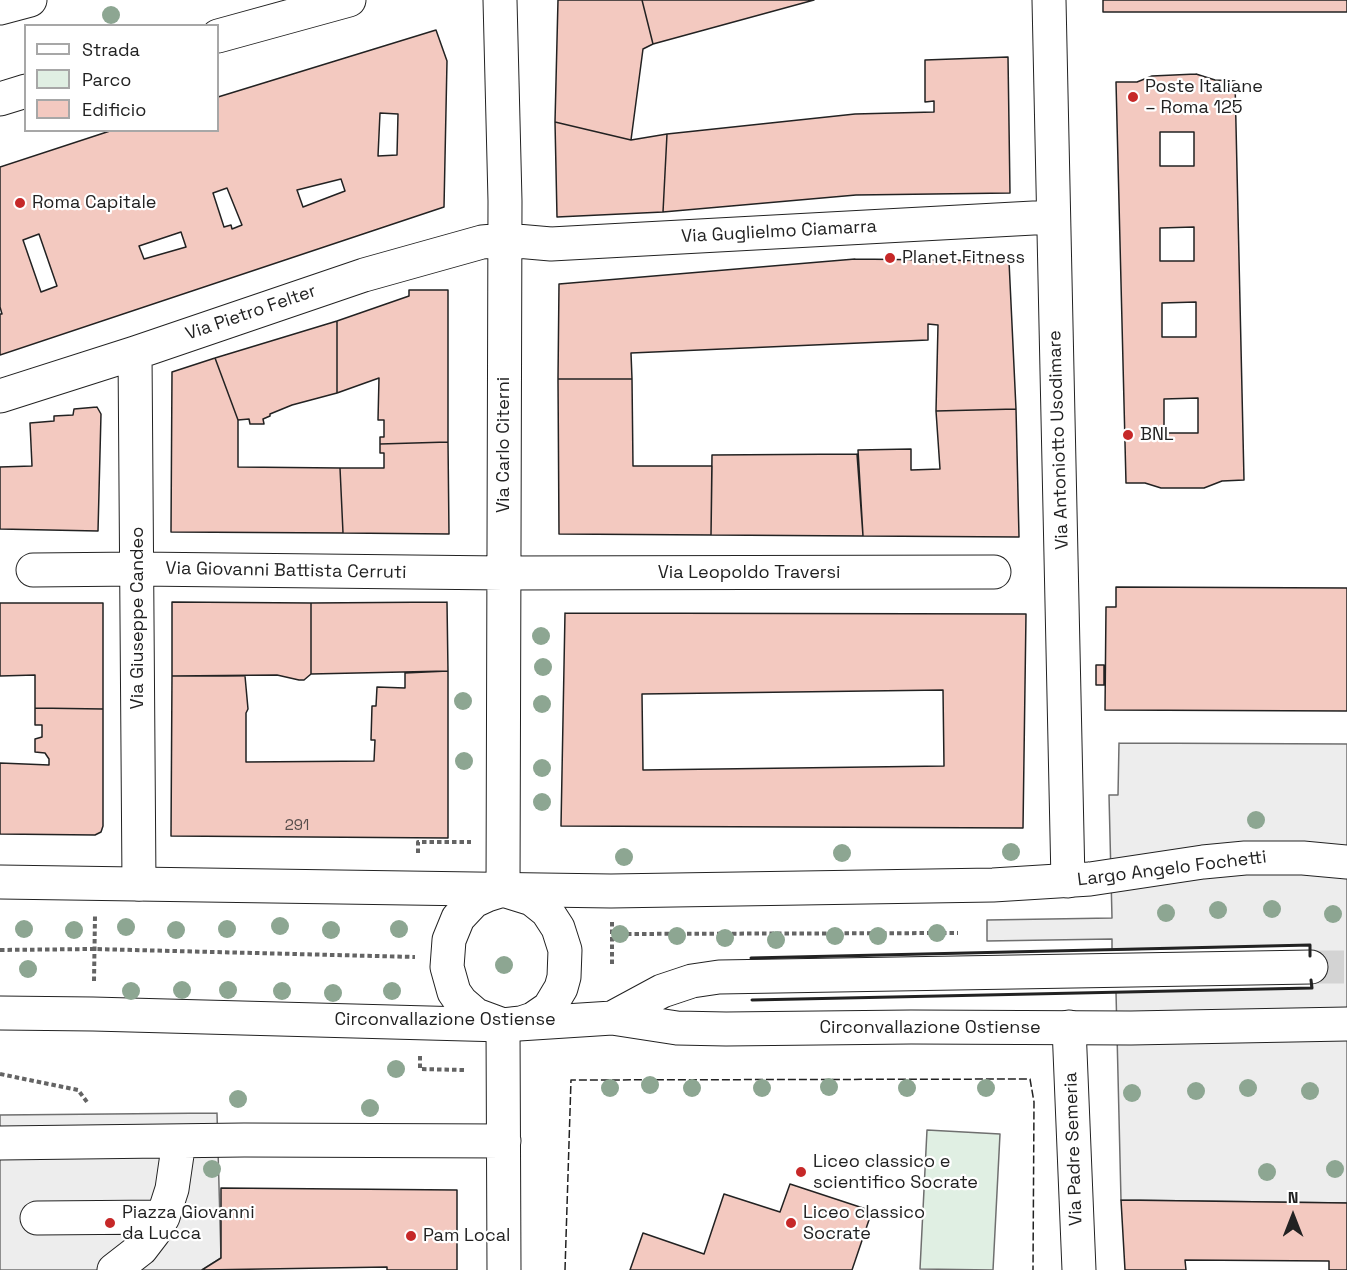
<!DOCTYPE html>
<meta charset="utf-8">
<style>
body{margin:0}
#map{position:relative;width:1347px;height:1270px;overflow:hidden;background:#fff;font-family:"Space Grotesk",sans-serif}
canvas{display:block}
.legend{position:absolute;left:24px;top:24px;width:195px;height:108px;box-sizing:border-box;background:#fff;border:2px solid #a7a7a7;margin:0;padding:8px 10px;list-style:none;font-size:18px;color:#222}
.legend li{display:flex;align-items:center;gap:12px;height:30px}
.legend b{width:30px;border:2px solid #a7a7a7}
.north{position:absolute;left:1263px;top:1186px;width:60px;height:60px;-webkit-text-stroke:4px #fff;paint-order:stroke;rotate:0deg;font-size:16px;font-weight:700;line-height:24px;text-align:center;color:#222}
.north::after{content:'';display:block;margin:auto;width:21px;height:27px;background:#222;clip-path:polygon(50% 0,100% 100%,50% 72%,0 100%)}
</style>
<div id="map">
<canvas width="1347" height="1270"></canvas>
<ul class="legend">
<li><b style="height:8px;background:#fff"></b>Strada</li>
<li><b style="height:16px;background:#e0efe3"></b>Parco</li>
<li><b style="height:16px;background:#f3c9c0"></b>Edificio</li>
</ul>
<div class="north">N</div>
</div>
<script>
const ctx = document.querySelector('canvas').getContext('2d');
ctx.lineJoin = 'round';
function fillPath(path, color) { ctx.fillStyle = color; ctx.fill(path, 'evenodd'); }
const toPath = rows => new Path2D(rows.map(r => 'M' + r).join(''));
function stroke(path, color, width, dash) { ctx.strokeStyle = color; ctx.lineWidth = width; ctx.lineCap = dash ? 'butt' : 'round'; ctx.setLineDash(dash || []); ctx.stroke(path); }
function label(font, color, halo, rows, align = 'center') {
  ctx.font = font + ' "Space Grotesk",sans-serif'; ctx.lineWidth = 4.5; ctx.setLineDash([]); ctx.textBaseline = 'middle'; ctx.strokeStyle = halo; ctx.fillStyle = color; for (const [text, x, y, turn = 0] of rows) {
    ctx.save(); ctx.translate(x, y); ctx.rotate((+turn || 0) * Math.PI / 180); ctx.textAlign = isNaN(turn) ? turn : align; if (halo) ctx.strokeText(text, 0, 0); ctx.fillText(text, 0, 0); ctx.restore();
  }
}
const green = toPath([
 [927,1130,1000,1134,993,1270,920,1269,927,1130]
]);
const parking = toPath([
 [1119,743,1347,744,1347,1203,1121,1200,1116,992,1311,988,1310,945,1112,950,1112,939,987,941,987,920,1112,918,1109,795,1118,795,1119,743],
 [217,1113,221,1258,202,1270,0,1270,0,1115,217,1113]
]);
const building = toPath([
 [558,0,642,0,653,44,643,49,631,140,555,122,558,0],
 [642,0,814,0,653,44,642,0],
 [1103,0,1347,0,1347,12,1103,12,1103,0],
 [436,30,447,61,444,207,0,355,0,314,2,314,0,307,0,167,113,130,218,130,218,97,436,30],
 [380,113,398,114,397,155,378,156,380,113],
 [341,179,345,191,303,207,297,190,341,179],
 [227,188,242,225,232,229,231,225,224,227,213,193,227,188],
 [181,232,186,247,144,259,139,246,181,232],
 [39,234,57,286,41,292,23,240,39,234],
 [1008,57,1010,193,856,195,663,212,667,134,855,114,934,112,934,101,925,102,925,60,1008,57],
 [1196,74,1215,80,1235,81,1244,480,1222,481,1204,488,1161,488,1145,483,1126,483,1116,82,1137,82,1152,76,1196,74],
 [1160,132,1194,132,1194,166,1160,166,1160,132],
 [1194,227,1194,261,1160,261,1160,228,1194,227],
 [1196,302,1196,337,1162,337,1162,303,1196,302],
 [1198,398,1198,433,1164,433,1164,399,1198,398],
 [555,122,631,140,667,134,663,212,557,217,555,122],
 [855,259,1009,261,1016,409,936,411,938,325,928,324,928,340,631,353,632,379,558,379,559,284,855,259],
 [409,290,448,290,448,442,380,444,380,437,384,437,384,420,378,420,379,378,337,393,337,321,409,296,409,290],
 [337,321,337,393,292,405,270,414,270,416,263,419,264,424,250,424,249,419,238,420,215,358,337,321],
 [215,358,238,420,238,467,340,468,343,533,171,532,172,372,215,358],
 [558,379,632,379,633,466,712,466,711,535,559,534,558,379],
 [97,407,101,414,98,531,0,529,0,467,32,466,30,423,54,421,54,416,73,415,74,409,97,407],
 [1016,409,1019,537,863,536,858,450,911,449,911,470,940,469,936,411,1016,409],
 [448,442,449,534,343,533,340,468,384,468,384,453,380,453,380,444,448,442],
 [857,454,863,536,711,535,712,455,857,454],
 [1116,587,1347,588,1347,711,1105,710,1106,607,1116,607,1116,587],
 [172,602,311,603,311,674,304,680,299,680,277,675,172,676,172,602],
 [447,602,448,671,311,674,311,603,447,602],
 [0,603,103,603,103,709,35,708,35,675,0,676,0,603],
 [565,613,1026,614,1023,828,561,826,565,613],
 [943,690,944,766,643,770,642,694,943,690],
 [1096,665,1104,665,1104,685,1096,685,1096,665],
 [448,671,448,838,171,836,172,676,245,676,248,709,246,713,246,762,374,761,375,740,371,740,372,706,376,706,377,687,405,688,405,673,448,671],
 [35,708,103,709,103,826,101,832,95,835,0,834,0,763,49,765,49,759,45,753,35,752,35,739,42,737,42,725,35,725,35,708],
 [790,1184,872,1211,852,1270,630,1270,643,1233,704,1254,724,1194,780,1212,790,1184],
 [221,1188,457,1190,457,1270,387,1270,387,1267,202,1270,221,1258,221,1188],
 [1121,1200,1347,1203,1347,1270,1329,1270,1329,1261,1185,1260,1186,1270,1125,1270,1121,1200]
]);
const majorTunnel = toPath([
 [1311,967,1347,967]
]);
const path = toPath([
 [418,853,418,842,471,842],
 [612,922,612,964],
 [612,934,958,933],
 [0,950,94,949,415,957],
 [94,981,95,916],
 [420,1056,420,1069,465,1070],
 [0,1074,78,1090,87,1102]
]);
const minor = toPath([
 [500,0,505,201,503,890],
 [1049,0,1068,881],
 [0,8,30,0],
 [218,36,349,0],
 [0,99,26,91],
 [135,353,139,884],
 [0,396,135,353,364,275,482,242,505,240,551,244,1052,217],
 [33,570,138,569,503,573,994,572],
 [503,890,532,899,547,911,558,928,565,950,564,977,561,988,549,1008,533,1019,521,1023,503,1025,476,1015,461,1002,454,992,447,967,449,940,458,918,474,901,487,895,503,890],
 [503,1025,504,1270],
 [1069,1027,1079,1270],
 [0,1143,244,1140,504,1141],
 [37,1218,163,1217],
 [114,1270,141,1249,154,1232,163,1217,172,1189,179,1141]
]);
const major = toPath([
 [0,882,611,891,993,885,1090,879,1203,862,1245,858,1303,858,1347,862],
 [0,1013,93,1014,503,1025,612,1018,677,1028,726,1029,911,1027,1131,1028,1347,1024],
 [612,1018,662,991,692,981,719,977,1311,967]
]);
const fence = toPath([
 [565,1270,571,1080,1030,1079,1034,1102,1033,1270]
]);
const wall = toPath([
 [751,958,1310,945,1310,956],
 [752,1000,1312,988,1311,980]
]);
const trees = [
 [111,15],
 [541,636],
 [543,667],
 [463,701],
 [542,704],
 [464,761],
 [542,768],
 [542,802],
 [1256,820],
 [1011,852],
 [842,853],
 [624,857],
 [1272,909],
 [1218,910],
 [1166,913],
 [1333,914],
 [280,926],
 [126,927],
 [24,929],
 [227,929],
 [399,929],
 [74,930],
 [176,930],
 [331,930],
 [937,933],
 [620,934],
 [677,936],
 [835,936],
 [878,936],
 [725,938],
 [776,940],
 [504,965],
 [28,969],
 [182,990],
 [228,990],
 [131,991],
 [282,991],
 [392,991],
 [333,993],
 [396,1069],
 [650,1085],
 [829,1087],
 [610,1088],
 [692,1088],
 [762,1088],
 [907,1088],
 [986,1088],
 [1248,1088],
 [1196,1091],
 [1310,1091],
 [1132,1093],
 [238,1099],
 [370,1108],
 [212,1169],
 [1335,1169],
 [1267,1172]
];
const markers = [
 [1133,97,6,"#c62828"],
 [20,203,6,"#c62828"],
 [890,258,6,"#c62828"],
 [1128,435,6,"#c62828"],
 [801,1172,6,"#c62828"],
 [110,1223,6,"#c62828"],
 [791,1223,6,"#c62828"],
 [411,1236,6,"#c62828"]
];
const numberNames = [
 ["291",297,826]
];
const poiNames = [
 ["Poste Italiane",1145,87],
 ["– Roma 125",1145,108],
 ["Roma Capitale",32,203],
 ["Planet Fitness",902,258],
 ["BNL",1140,435],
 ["Liceo classico e",813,1162],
 ["scientifico Socrate",813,1183],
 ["Piazza Giovanni",122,1213],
 ["da Lucca",122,1234],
 ["Liceo classico",803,1213],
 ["Socrate",803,1234],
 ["Pam Local",423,1236]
];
const streetNames = [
 ["Via Guglielmo Ciamarra",779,232,-3],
 ["Via Pietro Felter",251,313,-19],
 ["Via Antoniotto Usodimare",1059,440,-92],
 ["Via Carlo Citerni",504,445,-90],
 ["Via Giovanni Battista Cerruti",286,571,1],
 ["Via Leopoldo Traversi",749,573],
 ["Via Giuseppe Candeo",138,618,-90],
 ["Largo Angelo Fochetti",1172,869,-7],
 ["Circonvallazione Ostiense",445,1020],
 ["Circonvallazione Ostiense",930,1028],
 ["Via Padre Semeria",1074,1149,-92]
];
fillPath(green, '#e0efe3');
stroke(green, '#6f6f6f', 1.5);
fillPath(parking, '#ededed');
stroke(parking, '#6f6f6f', 1.5);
fillPath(building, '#f3c9c0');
stroke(building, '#222', 1.5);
stroke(majorTunnel, '#d3d3d3', 33, [33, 16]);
stroke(minor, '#222', 35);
stroke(major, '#222', 35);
stroke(path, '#646464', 4, [4.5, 3]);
stroke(minor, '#fff', 33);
stroke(major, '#fff', 33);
stroke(fence, '#222', 1.5, [8, 3]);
stroke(wall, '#222', 3);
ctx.fillStyle = '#8da692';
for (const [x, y] of trees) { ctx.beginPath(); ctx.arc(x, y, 9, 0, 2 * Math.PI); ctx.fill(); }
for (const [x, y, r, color] of markers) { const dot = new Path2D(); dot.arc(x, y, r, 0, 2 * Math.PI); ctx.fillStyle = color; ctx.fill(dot); stroke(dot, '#fff', 2); }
label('15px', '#564c4a', null, numberNames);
label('18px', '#222', '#fff', poiNames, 'left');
label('18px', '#222', '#fff', streetNames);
</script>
